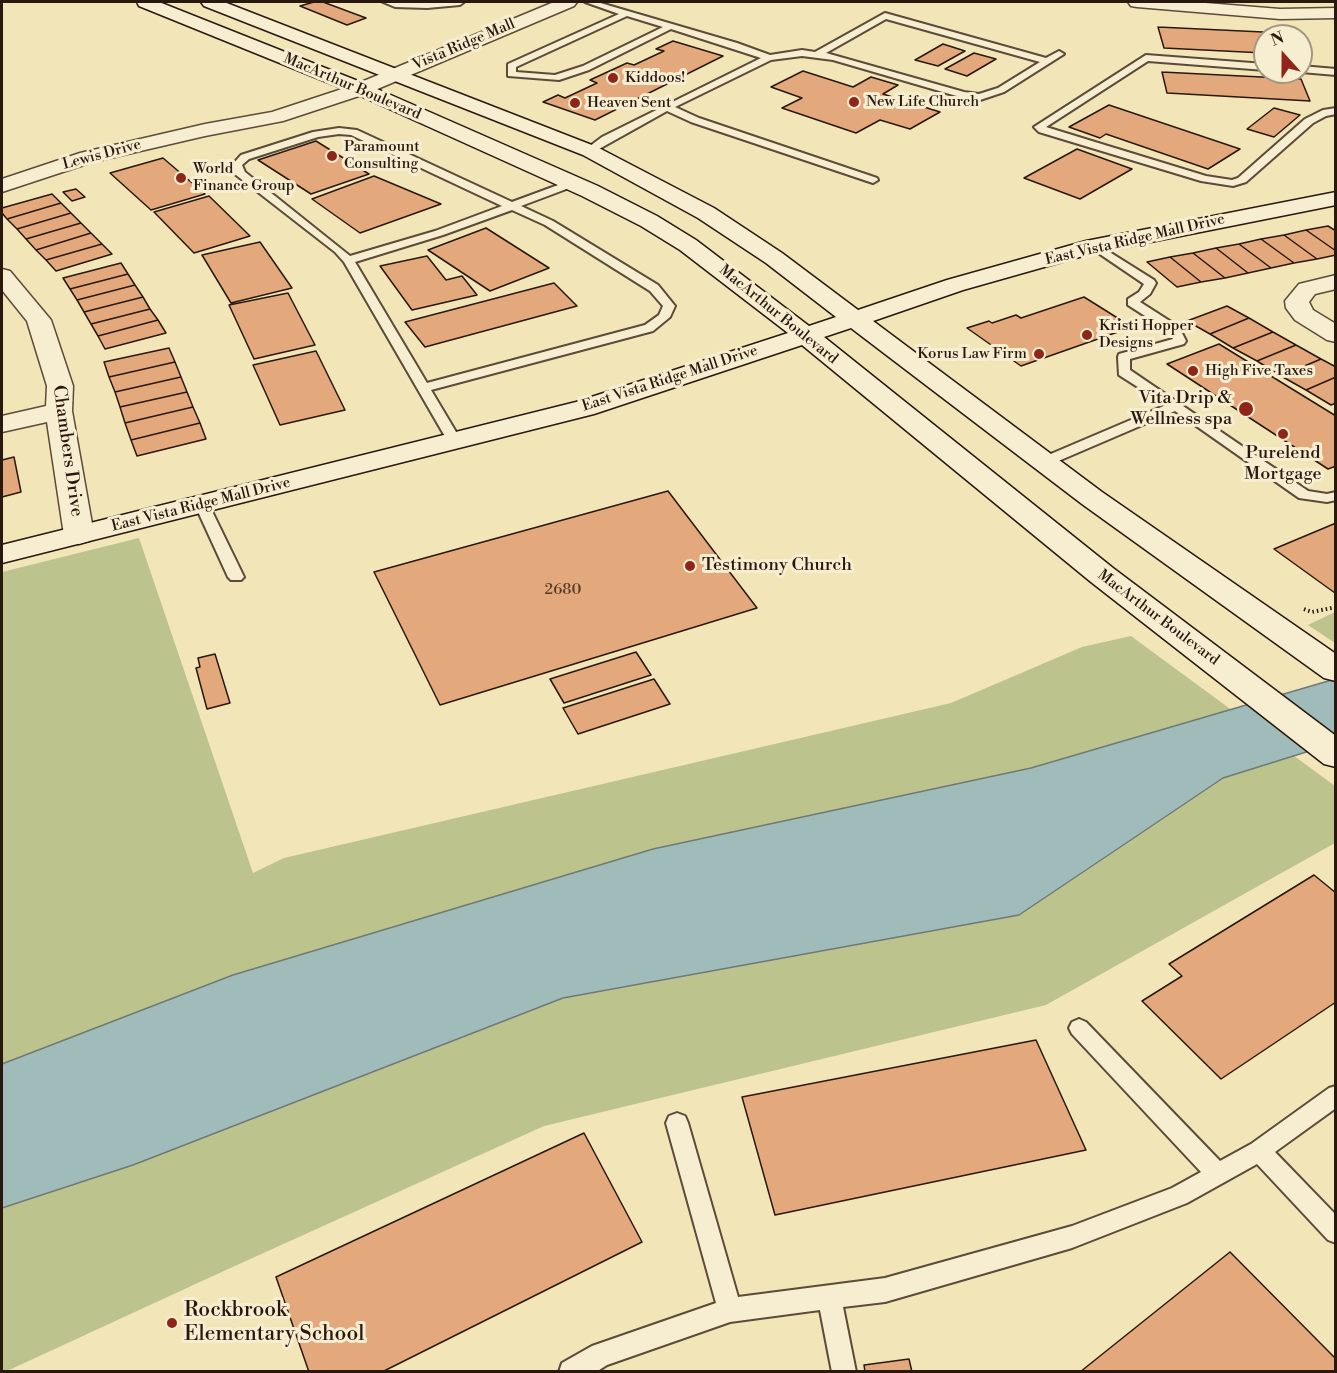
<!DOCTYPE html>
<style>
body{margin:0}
#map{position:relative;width:1337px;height:1373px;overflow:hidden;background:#f2e5b8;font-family:"Libre Bodoni",serif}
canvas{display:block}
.frame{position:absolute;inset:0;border:3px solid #29180e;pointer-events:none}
.north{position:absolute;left:1253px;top:24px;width:60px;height:60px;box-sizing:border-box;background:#f7eed1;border:2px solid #a59883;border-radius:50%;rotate:339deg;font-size:16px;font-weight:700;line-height:24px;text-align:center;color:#29180e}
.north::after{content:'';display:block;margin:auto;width:21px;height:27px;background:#8f2418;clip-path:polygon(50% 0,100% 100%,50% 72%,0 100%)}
</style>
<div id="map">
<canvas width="1337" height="1373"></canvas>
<div class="frame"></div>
<div class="north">N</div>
</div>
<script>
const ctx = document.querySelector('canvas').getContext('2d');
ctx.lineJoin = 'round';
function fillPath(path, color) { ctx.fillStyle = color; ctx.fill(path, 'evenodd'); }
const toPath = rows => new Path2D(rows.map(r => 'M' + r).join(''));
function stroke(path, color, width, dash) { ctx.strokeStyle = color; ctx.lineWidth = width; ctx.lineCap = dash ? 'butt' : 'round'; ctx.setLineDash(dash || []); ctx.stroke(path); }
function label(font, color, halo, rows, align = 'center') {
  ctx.font = font + ' "Libre Bodoni",serif'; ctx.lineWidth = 6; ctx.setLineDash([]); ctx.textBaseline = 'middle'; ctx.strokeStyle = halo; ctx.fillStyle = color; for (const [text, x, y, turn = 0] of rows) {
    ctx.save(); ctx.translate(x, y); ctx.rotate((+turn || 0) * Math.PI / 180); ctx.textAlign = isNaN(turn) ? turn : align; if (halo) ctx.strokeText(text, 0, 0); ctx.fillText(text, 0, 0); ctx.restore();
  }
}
const green = toPath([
 [139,538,253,873,284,858,951,703,1082,647,1131,636,1335,786,1335,843,1046,1005,544,1126,215,1275,7,1371,2,1371,2,572],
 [1335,612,1335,643,1308,625]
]);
const water = toPath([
 [1335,679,1335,743,1223,778,1019,915,563,998,133,1165,2,1208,2,1064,233,975,653,849,1031,768,1335,679]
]);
const building = toPath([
 [314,2,323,2,366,18,347,25,300,6,314,2],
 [1158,27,1284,33,1285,36,1265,36,1265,55,1264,53,1164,48,1158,27],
 [673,41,723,56,595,120,543,102,558,95,565,98,597,83,590,80,627,63,634,65,664,51,656,49,673,41],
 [943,44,965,51,938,66,915,60,943,44],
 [974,53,996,59,967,76,945,69,974,53],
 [803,71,853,87,871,77,898,85,883,94,940,112,910,129,880,120,856,133,782,108,802,98,771,87,803,71],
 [1162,72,1301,79,1310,101,1167,93,1162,72],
 [1109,105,1240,149,1208,169,1106,134,1100,138,1069,127,1109,105],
 [1274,108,1300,115,1274,137,1247,129,1274,108],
 [316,141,369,174,311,194,258,160,316,141],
 [1077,149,1132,169,1080,199,1024,178,1077,149],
 [163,158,205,194,151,210,110,173,163,158],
 [374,176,441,204,360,233,312,199,374,176],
 [76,189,85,197,72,201,63,192,76,189],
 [52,194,61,203,7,219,2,213,2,208,52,194],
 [209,196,250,236,194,253,154,212,209,196],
 [61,203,71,213,17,229,7,219,61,203],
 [71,213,81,223,26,239,17,229,71,213],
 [81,223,91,233,36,250,26,239,81,223],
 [1328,226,1336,231,1336,251,1306,230,1328,226],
 [486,228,549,268,490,291,428,250,486,228],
 [1306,230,1336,251,1336,255,1317,259,1284,235,1306,230],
 [91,233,102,244,46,260,36,250,91,233],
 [1284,235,1317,259,1294,263,1261,239,1284,235],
 [1261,239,1294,263,1271,268,1239,244,1261,239],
 [260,242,292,288,231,303,202,255,260,242],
 [102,244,112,254,56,271,46,260,102,244],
 [1239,244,1271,268,1248,273,1216,248,1239,244],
 [1216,248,1248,273,1225,278,1193,253,1216,248],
 [1193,253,1225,278,1201,282,1170,257,1193,253],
 [427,256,446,280,462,276,477,295,412,310,380,266,427,256],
 [1170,257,1201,282,1177,287,1147,262,1170,257],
 [121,263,128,274,70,289,63,278,121,263],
 [128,274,135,285,77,300,70,289,128,274],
 [554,283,577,306,425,347,405,322,554,283],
 [135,285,143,297,84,312,77,300,135,285],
 [288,293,315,345,254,359,229,305,288,293],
 [143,297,150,309,91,324,84,312,143,297],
 [1084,297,1132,327,1021,366,967,328,989,321,992,323,1016,315,1021,318,1084,297],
 [1227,306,1249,318,1210,334,1187,321,1227,306],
 [150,309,158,320,98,336,91,324,150,309],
 [1249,318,1273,332,1233,348,1210,334,1249,318],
 [158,320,166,333,105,349,98,336,158,320],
 [1273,332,1296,345,1257,361,1233,348,1273,332],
 [1219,344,1336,416,1336,466,1328,469,1167,364,1219,344],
 [1296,345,1321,359,1281,376,1257,361,1296,345],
 [169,348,175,362,109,377,104,362,169,348],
 [316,351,345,410,280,425,253,365,316,351],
 [1321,359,1336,367,1336,377,1306,390,1281,376,1321,359],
 [175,362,181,377,115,392,109,377,175,362],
 [181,377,187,392,120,407,115,392,181,377],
 [1336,377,1336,403,1331,405,1306,390,1336,377],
 [187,392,193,407,125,423,120,407,187,392],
 [193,407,200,423,131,440,125,423,193,407],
 [200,423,206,439,137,456,131,440,200,423],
 [14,457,21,492,2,497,2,460,14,457],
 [668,491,757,608,440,705,374,572,668,491],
 [1336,523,1336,593,1335,593,1274,549,1336,523],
 [636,652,651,675,564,703,550,679,636,652],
 [215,654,230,703,207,709,196,668,200,667,198,658,215,654],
 [654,679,670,704,578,734,563,708,654,679],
 [1314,875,1336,893,1336,1002,1221,1079,1142,1001,1182,976,1169,964,1314,875],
 [1036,1040,1086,1150,775,1215,742,1097,1036,1040],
 [584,1133,642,1242,382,1372,309,1372,276,1277,584,1133],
 [1230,1252,1336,1359,1336,1372,1080,1372,1230,1252],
 [909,1359,912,1372,865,1372,864,1365,909,1359]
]);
const path = toPath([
 [1304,609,1312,612,1336,607]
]);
const service = toPath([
 [383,2,464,2,460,5,427,8,395,7,383,2],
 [585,2,597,2,737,43,770,55,802,50,815,52,885,13,1046,58,1059,51,1064,54,1004,92,980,100,960,97,833,60,802,56,771,60,675,107,699,118,877,178,878,180,873,183,691,122,667,111,590,154,586,153,586,149,602,137,761,58,671,29,589,70,559,80,508,76,508,64,619,14,585,2],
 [627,16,663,27,583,66,555,75,516,72,516,67,627,16],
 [886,19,1040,62,998,88,979,94,964,92,826,53,886,19],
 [1146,55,1265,64,1265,70,1148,61,1046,127,1206,176,1232,180,1238,178,1305,119,1323,110,1336,108,1336,114,1326,116,1313,123,1246,182,1233,186,1201,181,1039,132,1034,127,1146,55],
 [1301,66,1336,69,1336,75,1301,72,1301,66],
 [339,128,357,130,512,202,569,181,577,181,577,185,521,206,553,221,658,285,675,306,670,317,653,331,431,390,462,442,460,445,450,445,344,262,335,252,236,175,232,165,241,155,313,132,339,128],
 [339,134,351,135,502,206,435,231,350,256,245,172,242,165,249,159,318,137,339,134],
 [512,210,545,225,650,291,663,306,659,315,645,325,427,383,355,262,443,235,512,210],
 [1095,243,1154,280,1156,283,1150,294,1140,302,1179,327,1186,341,1184,344,1130,359,1130,370,1308,491,1327,494,1336,492,1336,500,1327,502,1299,498,1175,411,1049,465,1039,465,1037,462,1039,459,1166,405,1119,375,1118,357,1119,354,1173,339,1170,332,1128,305,1128,299,1139,292,1144,284,1091,248,1091,244,1095,243],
 [202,501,209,505,244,577,241,580,231,580,228,577,195,505,202,501],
 [1079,1019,1086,1022,1220,1161,1251,1144,1329,1088,1336,1086,1336,1108,1275,1152,1336,1215,1336,1243,1328,1240,1257,1164,1187,1203,1072,1248,885,1302,843,1307,856,1372,832,1372,820,1310,730,1322,607,1365,596,1372,559,1372,562,1363,592,1346,716,1303,666,1123,669,1116,677,1113,685,1116,688,1123,738,1297,885,1278,1072,1226,1172,1188,1201,1172,1072,1034,1069,1028,1072,1022,1079,1019]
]);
const minor = toPath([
 [554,2,577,2,574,6,368,93,283,121,205,136,93,162,2,192,2,179,80,153,205,124,272,112,354,85,554,2],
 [1128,2,1193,2,1280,9,1336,8,1336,18,1280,19,1137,7,1131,6,1128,2],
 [2,269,10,271,51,320,73,386,72,411,94,535,89,541,79,544,69,541,64,535,47,422,2,432,2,416,46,406,47,386,27,321,2,290,2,269],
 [1336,275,1336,289,1315,294,1309,302,1313,310,1336,324,1336,342,1327,340,1295,320,1286,308,1285,301,1299,284,1336,275]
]);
const secondary = toPath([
 [137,2,159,2,368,85,598,186,657,216,696,240,809,326,836,317,766,263,698,218,583,155,204,6,201,2,224,2,597,147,714,208,782,253,858,310,947,280,1086,241,1336,192,1336,205,1090,254,963,290,873,321,1102,492,1336,654,1336,681,1324,678,1082,504,851,328,824,337,1113,568,1336,736,1336,767,1324,764,1091,582,802,345,594,414,2,563,2,545,576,402,788,333,680,250,641,226,582,196,354,93,139,6,137,2]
]);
const markers = [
 [613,78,6,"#8f2418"],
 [854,102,6,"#8f2418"],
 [575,103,6,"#8f2418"],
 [332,156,6,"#8f2418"],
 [181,178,6,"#8f2418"],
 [1087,335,6,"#8f2418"],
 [1039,354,6,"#8f2418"],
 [1193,371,6,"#8f2418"],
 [1246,409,8,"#8f2418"],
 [1283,434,6,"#8f2418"],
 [690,566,6,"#8f2418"],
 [172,1323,6,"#8f2418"]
];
const farStreetnames = [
 ["Vista Ridge Mall",464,45,-23],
 ["MacArthur Boulevard",352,87,23],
 ["Lewis Drive",102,155,-15],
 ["East Vista Ridge Mall Drive",1135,240,-13],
 ["MacArthur Boulevard",778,315,39],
 ["East Vista Ridge Mall Drive",670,379,-18],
 ["East Vista Ridge Mall Drive",201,505,-14],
 ["MacArthur Boulevard",1158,618,37]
];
const farPoinames = [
 ["Kiddoos!",625,78],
 ["New Life Church",866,102],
 ["Heaven Sent",587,103],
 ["Paramount",344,147],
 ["Consulting",344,164],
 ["World",193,169],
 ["Finance Group",193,186],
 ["Kristi Hopper",1099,326],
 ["Designs",1099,343],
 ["Korus Law Firm",1027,354,"right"],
 ["High Five Taxes",1205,371]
];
const numberNames = [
 ["2680",563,590]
];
const poiNames = [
 ["Vita Drip &",1232,399],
 ["Wellness spa",1232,420],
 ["Purelend",1283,454,"center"],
 ["Mortgage",1283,475,"center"],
 ["Testimony Church",702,566,"left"]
];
const streetNames = [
 ["Chambers Drive",67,451,82]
];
const nearPoinames = [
 ["Rockbrook",184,1311],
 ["Elementary School",184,1335]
];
fillPath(green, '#bdc38d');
fillPath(water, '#a0bcba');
stroke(water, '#707a75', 1.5);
fillPath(building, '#e3a97d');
stroke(building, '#29180e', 1.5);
stroke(service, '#5b4b38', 4);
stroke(minor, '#5b4b38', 3);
stroke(secondary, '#29180e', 3);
stroke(path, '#29180e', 4, [1.5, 3]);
fillPath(service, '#f7eed1');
fillPath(minor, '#f7eed1');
fillPath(secondary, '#f7eed1');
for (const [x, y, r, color] of markers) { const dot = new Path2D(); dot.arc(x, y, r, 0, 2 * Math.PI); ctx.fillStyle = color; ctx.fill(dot); stroke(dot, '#f7eed1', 2); }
label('15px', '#29180e', '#f7eed1', farStreetnames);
label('15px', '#29180e', '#f7eed1', farPoinames, 'left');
label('15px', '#583c2a', null, numberNames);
label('18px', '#29180e', '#f7eed1', poiNames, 'right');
label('18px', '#29180e', '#f7eed1', streetNames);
label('21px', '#29180e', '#f7eed1', nearPoinames, 'left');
</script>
